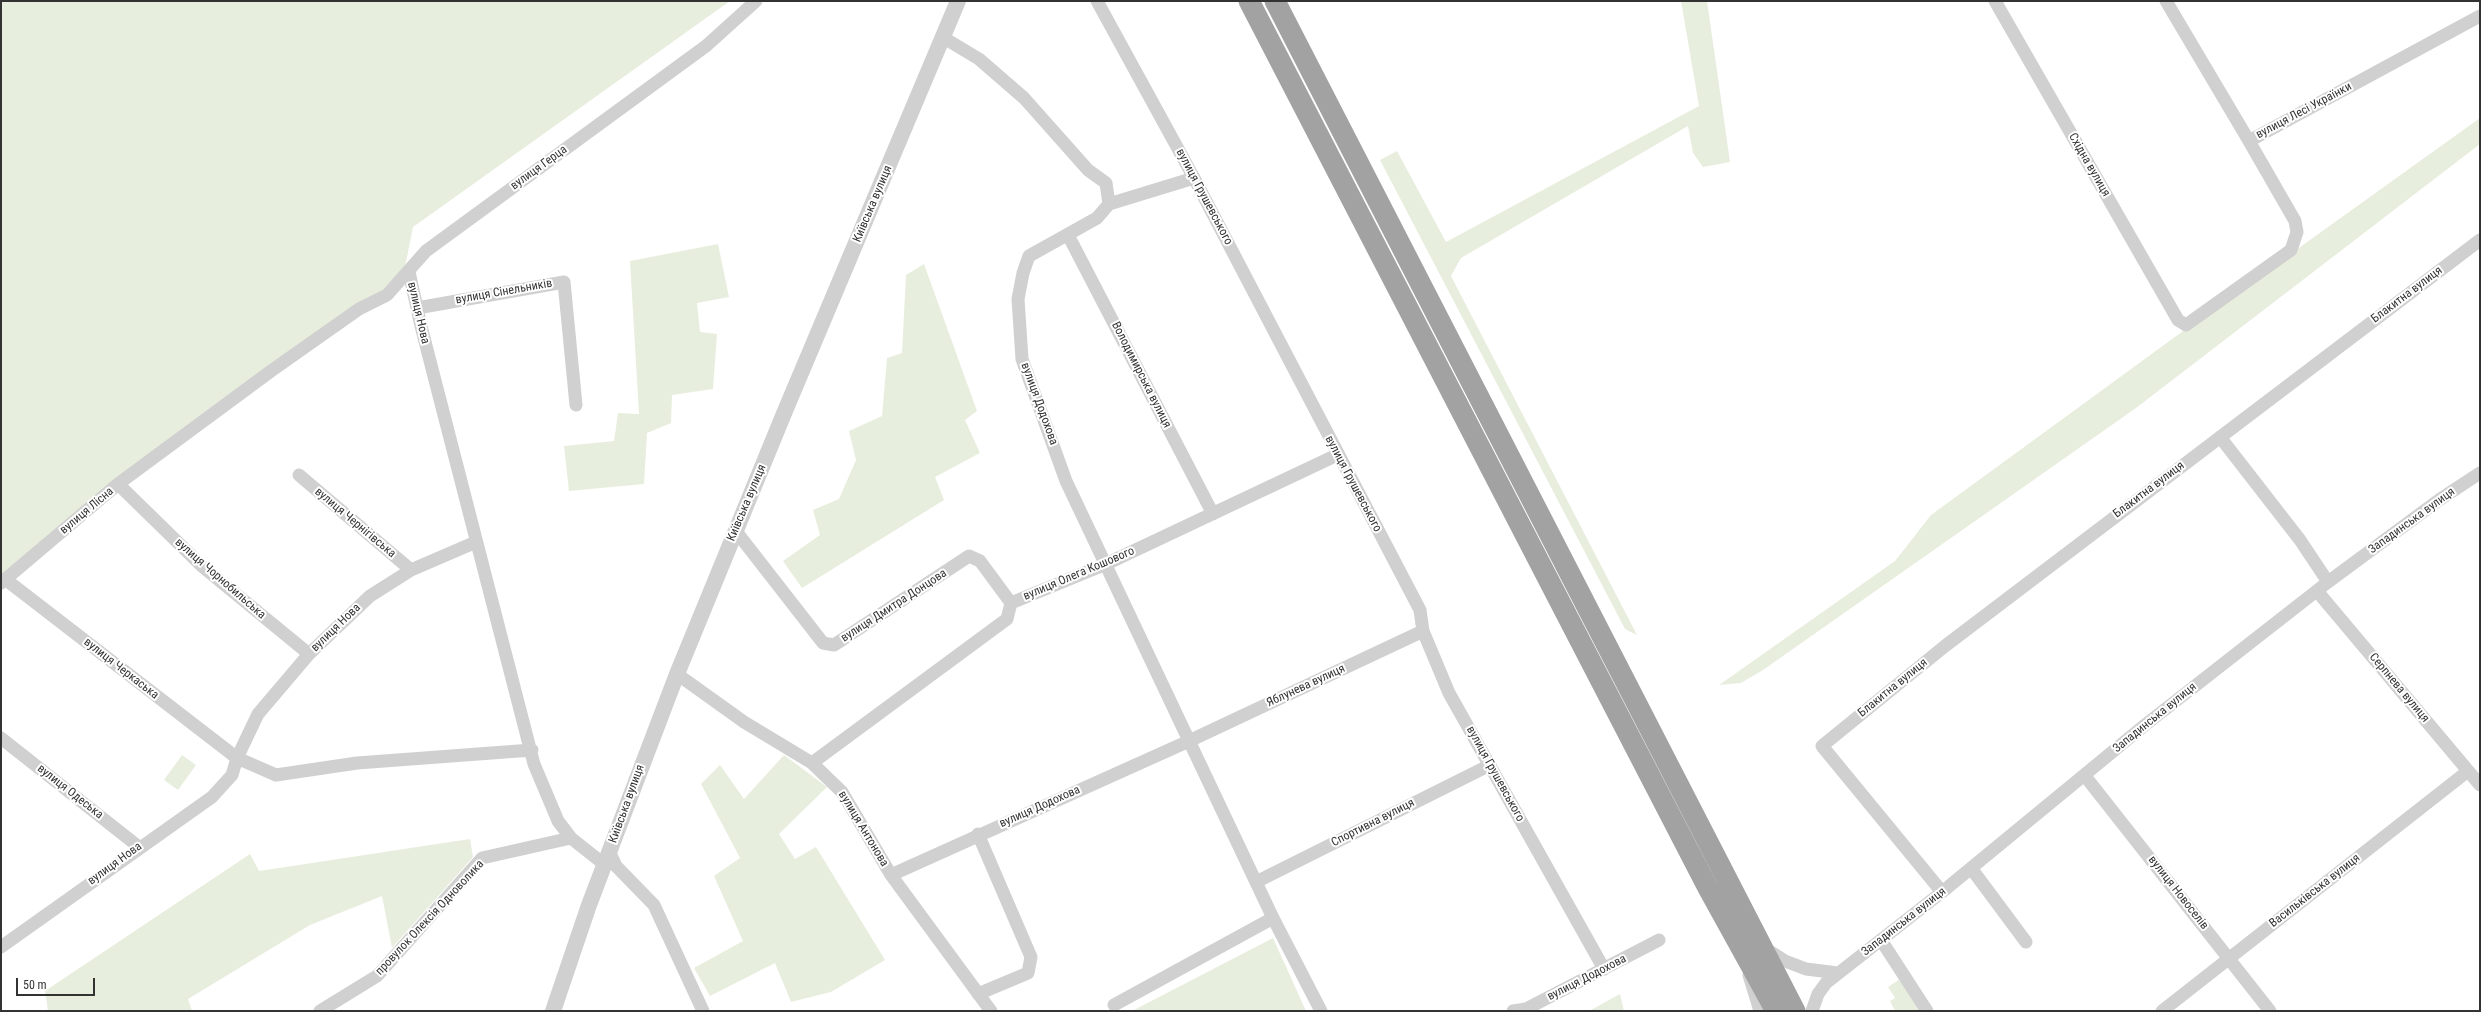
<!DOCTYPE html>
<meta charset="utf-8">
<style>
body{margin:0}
#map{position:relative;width:2481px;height:1012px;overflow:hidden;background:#fff;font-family:"Roboto Condensed",sans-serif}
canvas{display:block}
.frame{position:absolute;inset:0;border:2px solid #333;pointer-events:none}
.scale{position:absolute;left:16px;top:978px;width:79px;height:18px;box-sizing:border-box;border:2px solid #333;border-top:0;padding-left:5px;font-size:12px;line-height:14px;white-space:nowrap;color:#333;-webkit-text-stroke:3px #fff;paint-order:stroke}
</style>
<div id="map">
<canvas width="2481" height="1012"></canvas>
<div class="frame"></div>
<div class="scale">50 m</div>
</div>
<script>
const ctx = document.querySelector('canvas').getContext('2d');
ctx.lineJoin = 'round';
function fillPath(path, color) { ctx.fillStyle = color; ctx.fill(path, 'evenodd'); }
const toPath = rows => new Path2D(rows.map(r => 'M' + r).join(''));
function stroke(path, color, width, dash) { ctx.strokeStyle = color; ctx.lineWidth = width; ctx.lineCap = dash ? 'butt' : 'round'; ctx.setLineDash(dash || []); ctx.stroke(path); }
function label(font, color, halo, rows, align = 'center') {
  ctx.font = font + ' "Roboto Condensed",sans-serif'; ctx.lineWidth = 4; ctx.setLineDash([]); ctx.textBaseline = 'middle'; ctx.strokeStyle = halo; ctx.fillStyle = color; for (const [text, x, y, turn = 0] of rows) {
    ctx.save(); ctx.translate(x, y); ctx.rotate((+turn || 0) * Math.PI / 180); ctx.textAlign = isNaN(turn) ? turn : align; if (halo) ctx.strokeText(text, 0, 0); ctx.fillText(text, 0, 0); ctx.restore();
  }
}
const green = toPath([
 [1,1,730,1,413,227,405,267,387,295,316,335,1,583],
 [1681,1,1707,1,1730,162,1703,167,1693,153,1688,126,1461,258,1451,276,1637,635,1625,629,1380,160,1397,151,1446,242,1699,106],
 [2480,118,2480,144,2136,408,1763,670,1741,683,1719,685,1895,561,1931,515,2190,326],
 [718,244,729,297,697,303,700,332,717,334,713,389,672,395,671,423,647,433,644,484,569,491,564,446,614,441,618,413,639,414,630,261],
 [924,264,977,411,965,420,980,453,935,477,944,500,802,588,783,561,820,535,813,510,839,499,856,460,849,431,882,416,887,358,902,353,906,275],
 [182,755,196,765,178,790,164,780],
 [784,755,827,787,779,834,795,859,816,847,885,960,831,992,791,1002,775,963,710,996,694,968,743,941,714,876,740,858,701,784,720,765,744,799],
 [470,839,473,857,392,948,382,896,310,925,188,999,192,1011,48,1011,45,991,250,854,259,871],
 [1273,938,1306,1011,1132,1011],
 [1900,979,1919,1011,1895,1011,1890,1001,1895,998,1888,987],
 [1620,994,1624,1011,1589,1011]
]);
const minor = toPath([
 [1097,1,1194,178,1420,610,1423,631,1449,693,1604,969],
 [1995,1,2178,320,2186,325,2291,250,2297,232,2295,221,2249,141],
 [2166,1,2249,141,2480,16],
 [944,38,979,59,1024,98,1088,170,1106,183,1109,204,1097,218,1029,256,1023,273,1018,299,1022,359,1066,481,1273,918,1321,1011],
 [1109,204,1194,178],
 [1068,235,1213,514],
 [409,272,421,326,534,764,558,821,571,838,605,865],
 [417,308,564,282,576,405],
 [2220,437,2300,540,2328,582],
 [299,475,411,570],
 [118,484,203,567,309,654],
 [735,530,823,643,834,645,969,556,980,561,1011,603],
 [5,579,237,758,276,775,357,763,532,750],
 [1,583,118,484,271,371,359,309,387,295,426,251,706,46,756,1],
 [2317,591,2480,785],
 [677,674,744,722,812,763,842,792,891,875,991,1011],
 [1,738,139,847],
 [812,763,1007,619,1011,603,1106,564,1337,455],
 [2085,776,2270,1011],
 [978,834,1031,957,1028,973,978,994],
 [609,851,616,866,654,905,703,1011],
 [1971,868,2026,942],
 [891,875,1189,741,1423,631],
 [1256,882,1490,765],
 [1942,892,1822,746,1945,646,2480,240],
 [1881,940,1927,1011],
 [1,947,212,797,232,775,237,758,258,714,309,654,370,596,411,570,476,542],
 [1766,949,1785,961,1806,969,1838,973],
 [1749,975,1760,1011],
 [1114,1005,1273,918],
 [320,1011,377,976,482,858,571,838],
 [1513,1011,1526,1009,1659,940],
 [1812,1011,1818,994,1826,983,1942,892,2145,725,2328,582,2439,500,2480,473],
 [2162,1011,2468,771]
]);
const tertiary = toPath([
 [553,1011,589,905,677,674,785,411,958,1]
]);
const trunk = toPath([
 [1249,1,1708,888,1776,1011],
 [1275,1,1795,1011]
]);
const streetNames = [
 ["вулиця Лесі Українки",2304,111,-28],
 ["Східна вулиця",2089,165,60],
 ["вулиця Герца",539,168,-36],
 ["вулиця Грушевського",1204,197,62],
 ["Київська вулиця",873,204,-67],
 ["вулиця Сінельників",504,292,-10],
 ["Блакитна вулиця",2407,295,-37],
 ["вулиця Нова",418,313,77],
 ["Володимирська вулиця",1141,375,63],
 ["вулиця Додохова",1039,404,70],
 ["вулиця Грушевського",1353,484,62],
 ["Блакитна вулиця",2149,490,-37],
 ["Київська вулиця",747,503,-67],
 ["вулиця Лісна",87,511,-40],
 ["Западинська вулиця",2412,521,-36],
 ["вулиця Чернігівська",355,523,40],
 ["вулиця Олега Кошового",1079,574,-23],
 ["вулиця Чорнобильська",220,579,41],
 ["вулиця Дмитра Донцова",894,606,-33],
 ["вулиця Нова",336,628,-44],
 ["вулиця Черкаська",121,669,38],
 ["Яблунева вулиця",1306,686,-25],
 ["Блакитна вулиця",1893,688,-39],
 ["Серпнева вулиця",2399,688,50],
 ["Западинська вулиця",2155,718,-39],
 ["вулиця Грушевського",1495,774,61],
 ["вулиця Одеська",70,792,38],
 ["Київська вулиця",627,804,-70],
 ["вулиця Додохова",1040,807,-24],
 ["Спортивна вулиця",1373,823,-27],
 ["вулиця Антонова",863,829,59],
 ["вулиця Нова",115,864,-36],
 ["Васильківська вулиця",2315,891,-38],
 ["вулиця Новоселів",2178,893,52],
 ["провулок Олексія Одноволика",430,918,-47],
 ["Западинська вулиця",1904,922,-38],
 ["вулиця Додохова",1587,978,-27]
];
fillPath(green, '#e8eede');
stroke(minor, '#d0d0d0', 13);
stroke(tertiary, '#d0d0d0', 16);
stroke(trunk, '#a2a2a2', 21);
label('12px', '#333', '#fff', streetNames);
</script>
